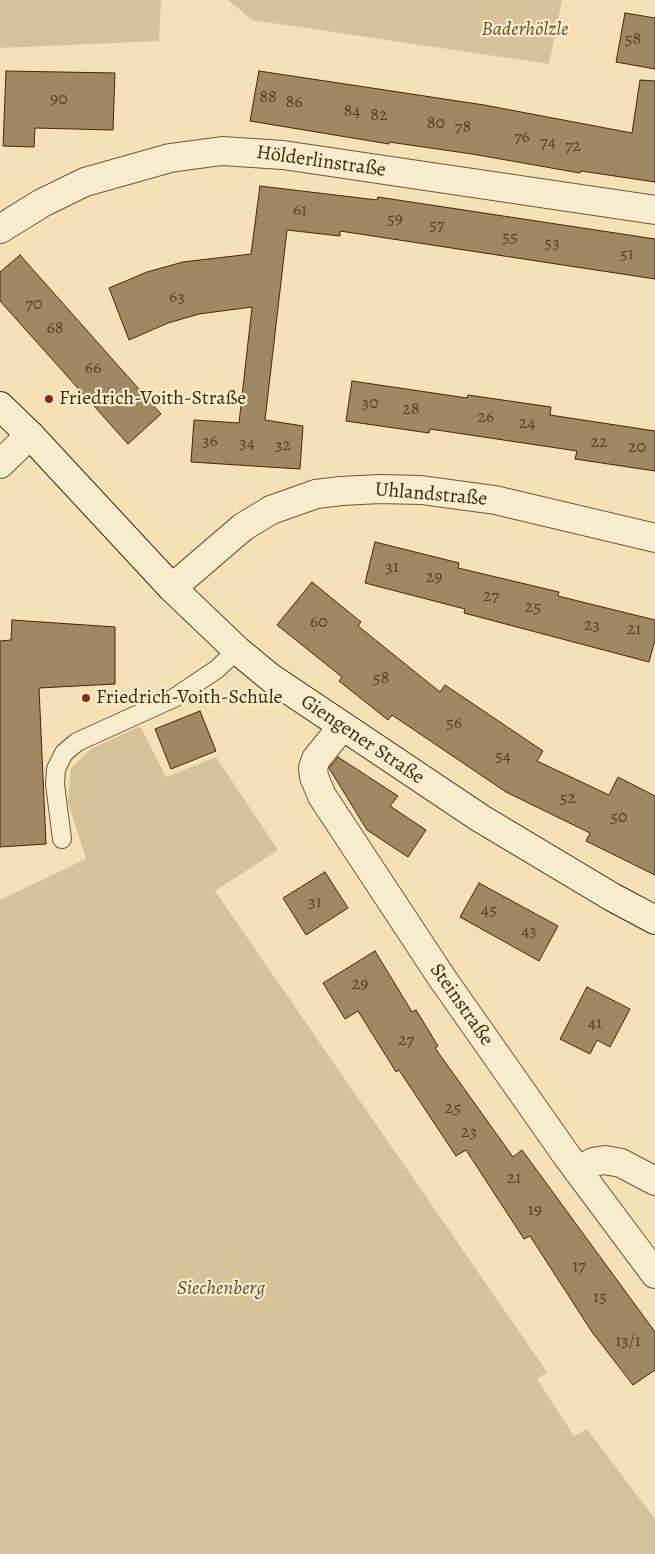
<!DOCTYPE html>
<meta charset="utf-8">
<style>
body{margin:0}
canvas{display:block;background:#f5e1b5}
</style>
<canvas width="655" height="1554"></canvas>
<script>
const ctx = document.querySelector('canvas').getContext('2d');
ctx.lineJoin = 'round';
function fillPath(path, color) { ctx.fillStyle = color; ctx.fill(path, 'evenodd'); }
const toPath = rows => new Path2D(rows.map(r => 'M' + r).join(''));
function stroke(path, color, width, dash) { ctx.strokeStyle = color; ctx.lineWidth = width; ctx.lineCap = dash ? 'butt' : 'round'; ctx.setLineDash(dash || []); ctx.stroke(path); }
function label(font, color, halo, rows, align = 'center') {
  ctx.font = font + ' Alegreya,serif'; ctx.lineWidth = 4.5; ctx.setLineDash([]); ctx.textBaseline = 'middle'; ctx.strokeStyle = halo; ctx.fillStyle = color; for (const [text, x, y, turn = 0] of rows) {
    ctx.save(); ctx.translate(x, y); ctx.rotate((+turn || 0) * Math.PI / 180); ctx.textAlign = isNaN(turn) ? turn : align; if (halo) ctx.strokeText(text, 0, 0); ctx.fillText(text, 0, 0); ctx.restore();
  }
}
const green = toPath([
 [0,0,161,0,159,41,0,48],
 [228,0,562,0,549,64,252,20],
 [140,726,166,777,216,757,278,850,215,891,547,1372,537,1379,574,1436,587,1429,655,1519,655,1554,0,1554,0,900,86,859,68,802,71,768,91,749]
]);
const building = toPath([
 [625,13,655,18,655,69,616,62,625,13],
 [6,71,115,73,113,130,35,128,34,147,3,146,6,71],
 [259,71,484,105,632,133,640,80,655,81,655,182,581,171,580,173,472,154,389,142,389,144,250,121,259,71],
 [260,186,377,200,378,197,655,239,655,279,340,231,340,236,287,230,265,420,303,426,300,469,191,462,194,420,239,423,252,307,199,314,168,323,129,340,109,288,147,272,183,262,251,254,260,186],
 [20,255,161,414,128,444,0,301,0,272,20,255],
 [352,381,467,398,468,395,551,407,550,415,655,431,655,471,575,459,577,451,430,429,429,433,346,421,352,381],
 [375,542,459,563,458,568,559,592,558,596,655,620,655,640,649,662,464,613,465,609,365,583,375,542],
 [312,582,361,622,358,626,440,692,445,685,543,751,537,761,609,795,618,777,655,796,655,875,586,841,590,833,506,792,392,715,388,720,339,681,342,677,277,625,312,582],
 [12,620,115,627,115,684,39,688,46,844,0,847,0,641,11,640,12,620],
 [200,711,216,751,171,769,155,729,200,711],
 [338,757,398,796,390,806,426,830,408,857,367,830,329,768,338,757],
 [325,872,348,908,306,935,283,898,325,872],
 [479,883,558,926,539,961,460,917,479,883],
 [375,951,412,1012,416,1010,438,1046,435,1048,513,1157,522,1150,655,1332,655,1370,633,1385,592,1332,530,1236,524,1239,466,1150,456,1156,399,1070,396,1072,358,1011,345,1019,323,983,375,951],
 [587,987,630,1009,610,1047,597,1040,590,1054,560,1039,587,987]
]);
const service = toPath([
 [62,839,55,784,56,769,64,753,77,742,174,698,217,669,237,650]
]);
const minor = toPath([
 [0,229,42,203,85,182,170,158,222,151,283,155,655,210],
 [0,464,30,435],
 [172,588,243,527,271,510,316,494,341,491,380,489,421,490,495,500,655,538],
 [342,727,316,759,313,768,314,777,322,796,442,978,567,1156,655,1274],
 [578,1171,593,1162,605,1160,621,1163,655,1181]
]);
const secondary = toPath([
 [0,406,30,435,172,588,237,650,271,678,480,818,612,897,655,920]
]);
const markers = [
 [49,399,5,"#8f2418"],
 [86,698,5,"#8f2418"]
];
const numberNames = [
 ["58",633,40],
 ["88",268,98],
 ["90",59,100],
 ["86",294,103],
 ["84",352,112],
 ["82",379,116],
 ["80",436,124],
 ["78",463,128],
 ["76",522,138],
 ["74",548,143],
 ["72",573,147],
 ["61",300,211],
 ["59",395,220],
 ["57",437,226],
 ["55",510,238],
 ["53",552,244],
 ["51",627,255],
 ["63",177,298],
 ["70",34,305],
 ["68",55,329],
 ["66",93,369],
 ["30",370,404],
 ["28",411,410],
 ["26",486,418],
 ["24",527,424],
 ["36",210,442],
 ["22",599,443],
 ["34",247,444],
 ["32",283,446],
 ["20",637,448],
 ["31",392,568],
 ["29",434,578],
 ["27",491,597],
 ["25",533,608],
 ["60",319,623],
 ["23",592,626],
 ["21",634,630],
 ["58",381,679],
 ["56",454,724],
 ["54",503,757],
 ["52",568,799],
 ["50",619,818],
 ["31",315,903],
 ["45",489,911],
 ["43",529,932],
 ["29",360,985],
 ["41",595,1024],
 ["27",406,1041],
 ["25",453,1109],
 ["23",469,1133],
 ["21",514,1179],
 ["19",535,1211],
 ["17",579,1267],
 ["15",600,1298],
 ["13/1",628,1342]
];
const parkNames = [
 ["Baderhölzle",525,30],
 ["Siechenberg",221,1289]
];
const streetNames = [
 ["Hölderlinstraße",321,162,8],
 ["Uhlandstraße",431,495,5],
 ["Giengener Straße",362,740,34],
 ["Steinstraße",461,1005,55]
];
const poiNames = [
 ["Friedrich-Voith-Straße",59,399],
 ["Friedrich-Voith-Schule",96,698]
];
fillPath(green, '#d7c298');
fillPath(building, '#9f8862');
stroke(building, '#422809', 1);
stroke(service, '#6f5634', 20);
stroke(minor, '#6f5634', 30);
stroke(secondary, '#422809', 30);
stroke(service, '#f8eccf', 18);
stroke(minor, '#f8eccf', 28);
stroke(secondary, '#f8eccf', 28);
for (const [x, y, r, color] of markers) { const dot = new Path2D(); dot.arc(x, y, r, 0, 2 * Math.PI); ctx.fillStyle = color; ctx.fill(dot); stroke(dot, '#f8eccf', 2); }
label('18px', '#59401f', null, numberNames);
label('italic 20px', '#674e2d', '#f8eccf', parkNames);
label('20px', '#422809', '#f8eccf', streetNames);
label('20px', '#422809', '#f8eccf', poiNames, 'left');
</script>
